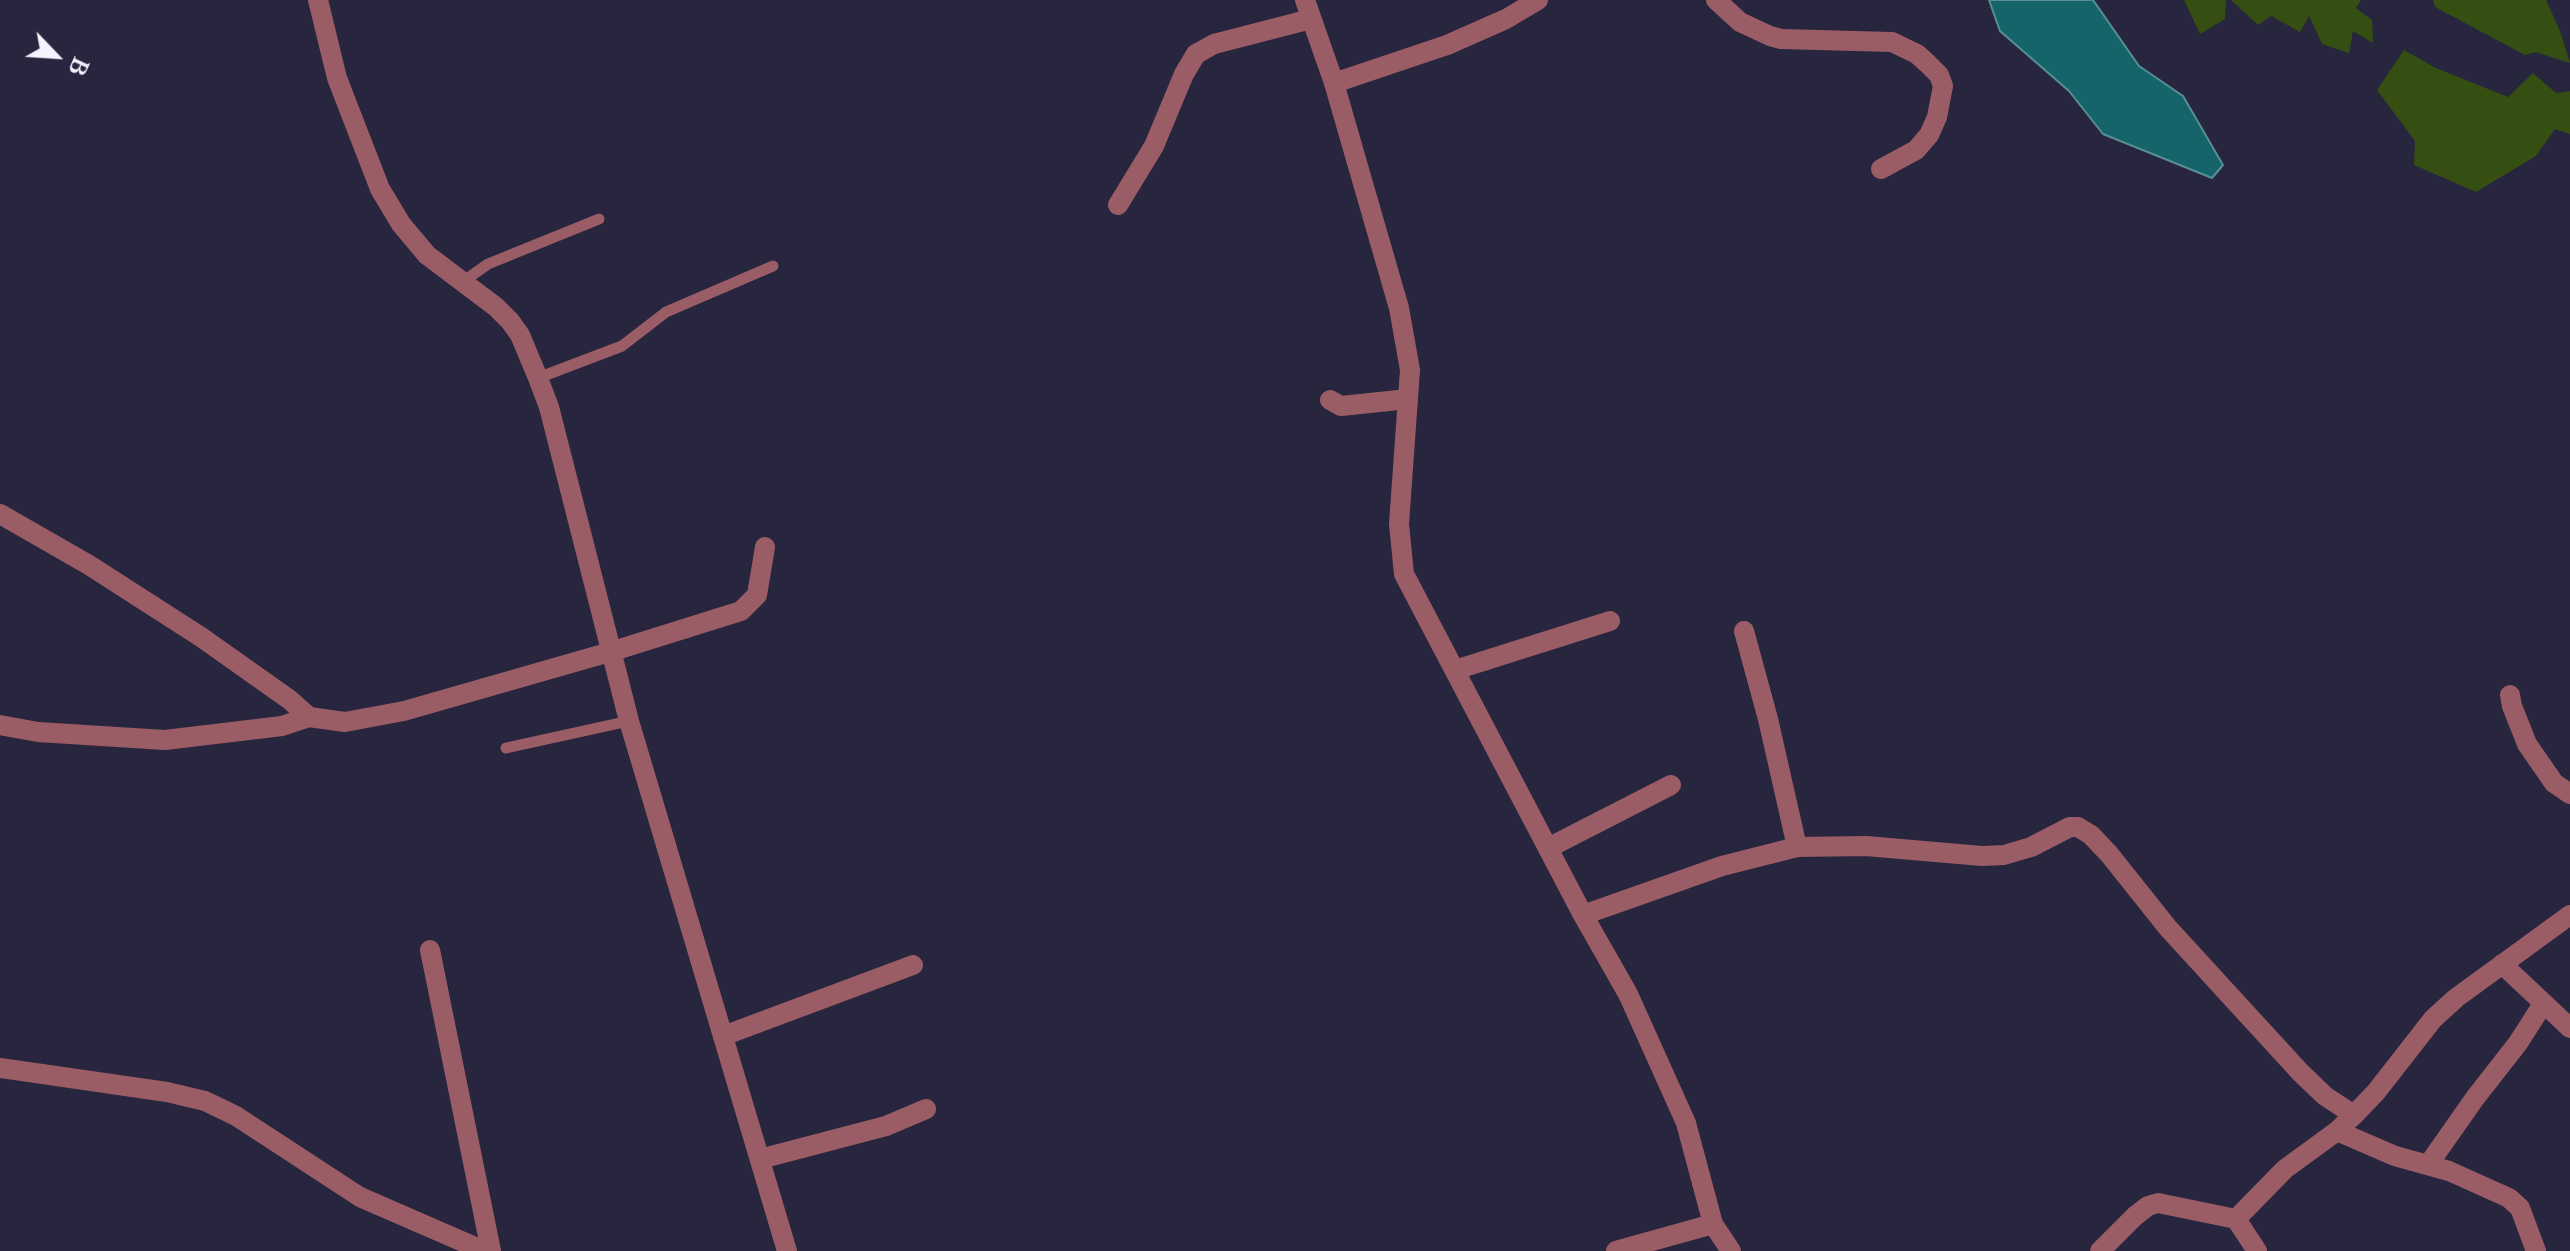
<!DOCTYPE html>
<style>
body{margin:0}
#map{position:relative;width:2570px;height:1251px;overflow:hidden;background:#28253e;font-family:"Libre Baskerville",serif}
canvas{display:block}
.north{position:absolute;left:16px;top:16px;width:80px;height:80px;-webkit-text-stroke:6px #28253e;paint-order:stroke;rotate:115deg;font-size:22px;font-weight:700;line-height:32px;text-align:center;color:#f3f3fd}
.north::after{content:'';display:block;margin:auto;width:28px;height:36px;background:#f3f3fd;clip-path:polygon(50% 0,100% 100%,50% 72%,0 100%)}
</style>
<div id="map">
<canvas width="2570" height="1251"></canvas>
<div class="north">B</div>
</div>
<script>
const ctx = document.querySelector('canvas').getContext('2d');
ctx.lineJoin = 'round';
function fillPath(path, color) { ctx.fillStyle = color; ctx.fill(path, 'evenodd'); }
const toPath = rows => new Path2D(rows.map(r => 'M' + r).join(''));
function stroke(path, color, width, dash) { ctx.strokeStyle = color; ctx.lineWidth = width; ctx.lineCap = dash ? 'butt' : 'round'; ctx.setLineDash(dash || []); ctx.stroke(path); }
const green = toPath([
 [2184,0,2226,0,2225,19,2200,34],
 [2231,0,2361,0,2356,8,2372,20,2373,43,2353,31,2349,53,2322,44,2309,16,2300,32,2271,16,2258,25],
 [2433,0,2546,0,2560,31,2570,63,2535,52,2525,55,2435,7],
 [2404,50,2436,68,2508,97,2533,73,2556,93,2570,91,2570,134,2555,129,2536,156,2476,192,2414,165,2415,141,2377,90]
]);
const water = toPath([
 [1989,0,2093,0,2139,66,2183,96,2223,165,2212,178,2103,134,2069,91,2000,31,1989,0]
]);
const service = toPath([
 [461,283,488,264,599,219],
 [538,378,622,346,666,312,773,266],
 [506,748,629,721]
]);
const minor = toPath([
 [1716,0,1740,22,1770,36,1781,39,1892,42,1917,54,1928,64,1939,75,1943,86,1937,117,1929,135,1916,150,1881,169],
 [1334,83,1447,45,1506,19,1538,0],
 [1118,205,1154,146,1184,74,1196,54,1214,44,1311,19],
 [1330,400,1341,406,1408,399],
 [0,514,89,565,201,637,290,700,309,717],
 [1744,631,1768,719,1797,847],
 [1455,670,1610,621],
 [2510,695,2512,706,2527,744,2554,783,2570,794],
 [0,725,38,732,165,740,282,726,309,717,345,722,404,711,610,652,741,611,757,595,765,547],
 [1548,848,1671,785],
 [1583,915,1722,866,1797,847,1866,846,1982,856,2004,855,2031,847,2070,827,2078,827,2091,835,2109,854,2168,928,2300,1072,2325,1096,2354,1115],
 [430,950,491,1251],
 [2502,964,2570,1028],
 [723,1036,913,965],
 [0,1068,167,1092,205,1101,236,1116,360,1197,484,1251],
 [2337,1131,2395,1156,2449,1171,2509,1198,2520,1208,2536,1251],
 [760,1159,886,1126,926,1109],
 [2428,1165,2475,1098,2518,1043,2543,1004],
 [2236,1219,2257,1251],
 [2100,1251,2135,1216,2148,1206,2158,1203,2236,1219,2285,1169,2337,1131,2354,1115,2376,1092,2433,1019,2456,998,2570,915]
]);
const tertiary = toPath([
 [318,0,337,78,380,189,401,224,427,255,496,307,510,321,520,335,538,378,549,407,629,721,787,1251],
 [1305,0,1334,83,1399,308,1410,370,1399,524,1404,574,1583,915,1628,994,1686,1123,1713,1224,1731,1251],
 [1616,1251,1713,1224]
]);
fillPath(green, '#344f11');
fillPath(water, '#146469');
stroke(water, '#578f95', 2);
stroke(service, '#9b5d65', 11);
stroke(minor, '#9b5d65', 20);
stroke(tertiary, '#9b5d65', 20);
</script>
